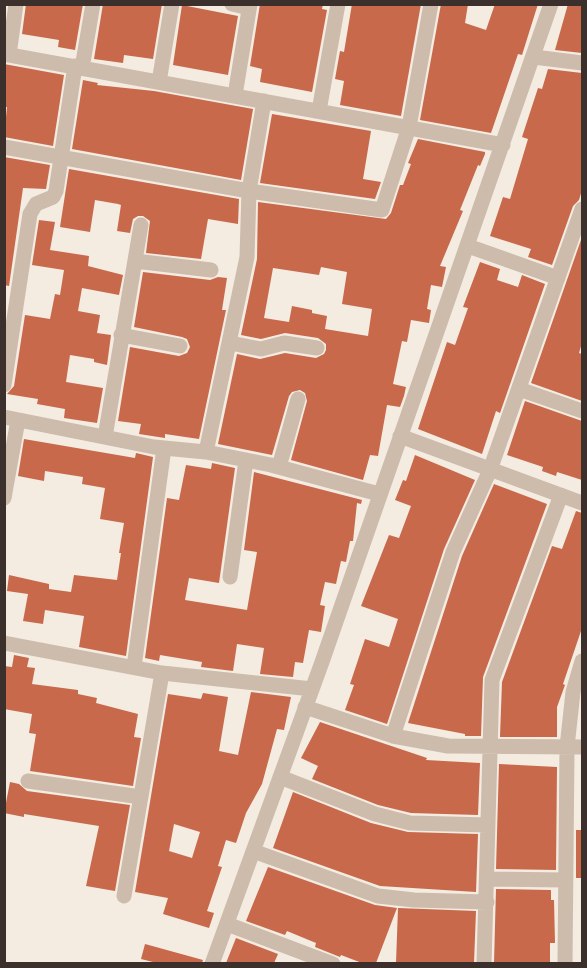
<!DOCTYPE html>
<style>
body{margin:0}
#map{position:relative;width:587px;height:968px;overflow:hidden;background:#f4ebe1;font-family:Ubuntu,sans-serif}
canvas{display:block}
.frame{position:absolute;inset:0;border:6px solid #3b302b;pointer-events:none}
</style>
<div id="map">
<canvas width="587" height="968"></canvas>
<div class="frame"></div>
</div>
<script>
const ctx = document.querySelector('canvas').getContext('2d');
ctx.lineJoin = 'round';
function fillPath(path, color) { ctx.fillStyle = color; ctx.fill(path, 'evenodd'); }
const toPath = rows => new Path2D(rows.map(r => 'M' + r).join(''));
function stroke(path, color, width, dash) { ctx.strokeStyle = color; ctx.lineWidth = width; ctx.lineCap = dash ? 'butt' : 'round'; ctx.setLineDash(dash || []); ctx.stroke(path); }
const building = toPath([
 [26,4,83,4,75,50,58,47,59,40,22,34],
 [103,4,162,4,153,59,124,55,123,63,94,59],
 [260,4,323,4,322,9,327,10,312,92,260,82,262,69,250,66],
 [352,4,421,4,401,116,340,105,344,81,335,79,340,51,344,52],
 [441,4,468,4,465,23,486,30,495,4,538,4,522,55,518,54,491,133,420,120],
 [568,4,582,4,582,53,555,50],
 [182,5,238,16,228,75,173,65],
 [4,64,64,75,53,146,4,137,7,107,4,107],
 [548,69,582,73,582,190,579,200,573,206,552,265,528,257,531,249,490,236,503,197,510,199,528,139,522,137,538,88,542,89],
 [83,80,98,83,97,85,154,91,253,109,241,180,72,149],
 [272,114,371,131,363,179,381,182,375,199,260,183],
 [418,139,485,152,485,154,480,166,478,165,460,210,463,211,440,266,446,267,442,287,431,285,427,309,431,310,429,323,411,320,407,342,402,341,393,384,406,387,404,396,400,407,387,405,378,456,370,455,363,480,291,460,307,401,305,393,300,390,292,392,289,396,272,455,218,444,237,354,260,359,285,353,316,358,324,354,326,350,326,344,318,338,285,333,261,339,241,335,257,259,258,202,386,219,391,213,400,185,403,185,411,164,408,163],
 [321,267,347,272,342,304,372,309,368,336,325,329,327,316,312,313,312,310,292,306,289,322,264,318,273,268,319,275],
 [4,157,50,165,46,189,23,188,9,286,4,285],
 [69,169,239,199,238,224,208,219,201,259,146,253,150,221,143,216,138,216,133,219,130,233,117,231,121,205,118,204,95,200,90,232,60,227],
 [39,220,55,222,50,250,89,256,88,266,123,275,119,295,82,288,78,311,100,315,97,333,111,335,107,365,94,362,94,359,70,355,66,382,103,388,97,423,64,418,65,409,37,404,38,399,7,394,14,386,25,315,50,319,55,294,60,295,64,270,32,265],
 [582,237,582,343,579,353,582,354,582,401,531,383],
 [480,262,500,269,497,280,518,287,522,275,545,284,500,413,496,411,482,454,418,429,447,342,455,345,468,308,463,307],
 [143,272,210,280,218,277,227,278,222,310,226,310,199,439,165,434,165,438,139,434,141,424,118,421,130,347,179,356,187,353,190,347,187,339,182,337,134,327],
 [525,401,582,421,582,480,557,472,556,476,542,471,543,467,507,455],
 [24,439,135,458,136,453,153,457,126,656,79,647,84,616,45,610,43,624,23,621,28,594,7,591,9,575,49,584,49,589,71,592,74,575,117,580,121,553,119,553,124,523,100,519,105,488,82,484,83,477,45,471,44,481,18,476],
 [415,455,475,480,444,549,387,724,345,710,354,685,350,684,365,639,389,647,398,619,361,606,389,535,399,538,411,506,395,500,403,480,406,481],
 [212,463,235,468,219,583,189,578,185,600,247,610,257,552,244,550,254,472,362,500,361,504,357,503,353,541,350,541,346,562,341,561,336,584,325,582,320,605,325,606,321,632,309,630,303,663,295,662,293,677,260,674,264,648,237,644,233,671,201,667,202,662,160,655,159,661,145,658,167,498,179,500,186,465,211,469],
 [494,484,547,504,483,677,481,736,465,736,465,734,408,723,462,556],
 [576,511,582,513,582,628,563,684,565,685,557,707,557,737,500,737,502,682,552,546,562,549],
 [14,655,29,658,27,667,35,668,32,684,78,690,78,694,97,698,96,703,138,714,134,737,141,738,133,786,30,771,36,734,29,733,32,714,4,709,4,666,12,667],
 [251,692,291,697,284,730,277,729,262,784,246,813,236,843,226,840,218,866,222,867,207,911,214,913,209,928,163,914,168,898,135,892,168,694,201,699,203,693,228,697,219,751,238,755],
 [174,824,200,832,192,858,169,851],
 [320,722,427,758,426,760,480,763,478,815,411,813,378,805,312,779,318,766,301,758],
 [499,764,557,767,556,870,496,869],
 [10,782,19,784,27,791,130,805,115,891,86,886,99,826,24,814,24,817,4,813],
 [293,792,371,823,408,832,478,834,476,892,380,886,273,848],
 [576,830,582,830,582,878,576,878],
 [268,867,375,905,397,908,376,963,362,963,341,955,340,957,315,947,316,943,287,931,285,935,246,921],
 [496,889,551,890,551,900,554,900,555,943,550,943,550,963,494,963],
 [398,908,476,911,474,963,396,963],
 [236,938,278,954,274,963,226,963],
 [145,944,203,960,202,963,157,963,141,959]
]);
const minor = toPath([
 [232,4,249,8],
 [4,54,503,145],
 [9,55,16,4],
 [534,57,582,63],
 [82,68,93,4],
 [159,82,172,4],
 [235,95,250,4],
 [319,111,338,4],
 [4,147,249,191,382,210,409,127,431,4],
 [468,246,558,278],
 [135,261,211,270],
 [121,335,180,346],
 [230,343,261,349,284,343,317,348],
 [4,385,30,214,36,204,53,197,56,191,75,66],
 [519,389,582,411],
 [4,417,154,447,206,452,271,465,379,494],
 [400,436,582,503],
 [105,437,141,225],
 [206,452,247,257,249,191,264,101],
 [279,467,298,399],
 [4,498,18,420],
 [230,577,246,460],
 [4,643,162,673,312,689],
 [134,667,164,448],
 [305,707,393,736,448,746,582,747],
 [393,736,453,552,490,470,582,209],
 [280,777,375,814,410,823,488,825],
 [28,781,141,797],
 [253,851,378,896,414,900,487,902],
 [488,879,565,880],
 [124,896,162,673],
 [227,924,333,964],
 [212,964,322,662,551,4],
 [484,964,492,680,561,495],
 [565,964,567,747,573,692,582,661]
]);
fillPath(building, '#c8694b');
stroke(minor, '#cdbbac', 15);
</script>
